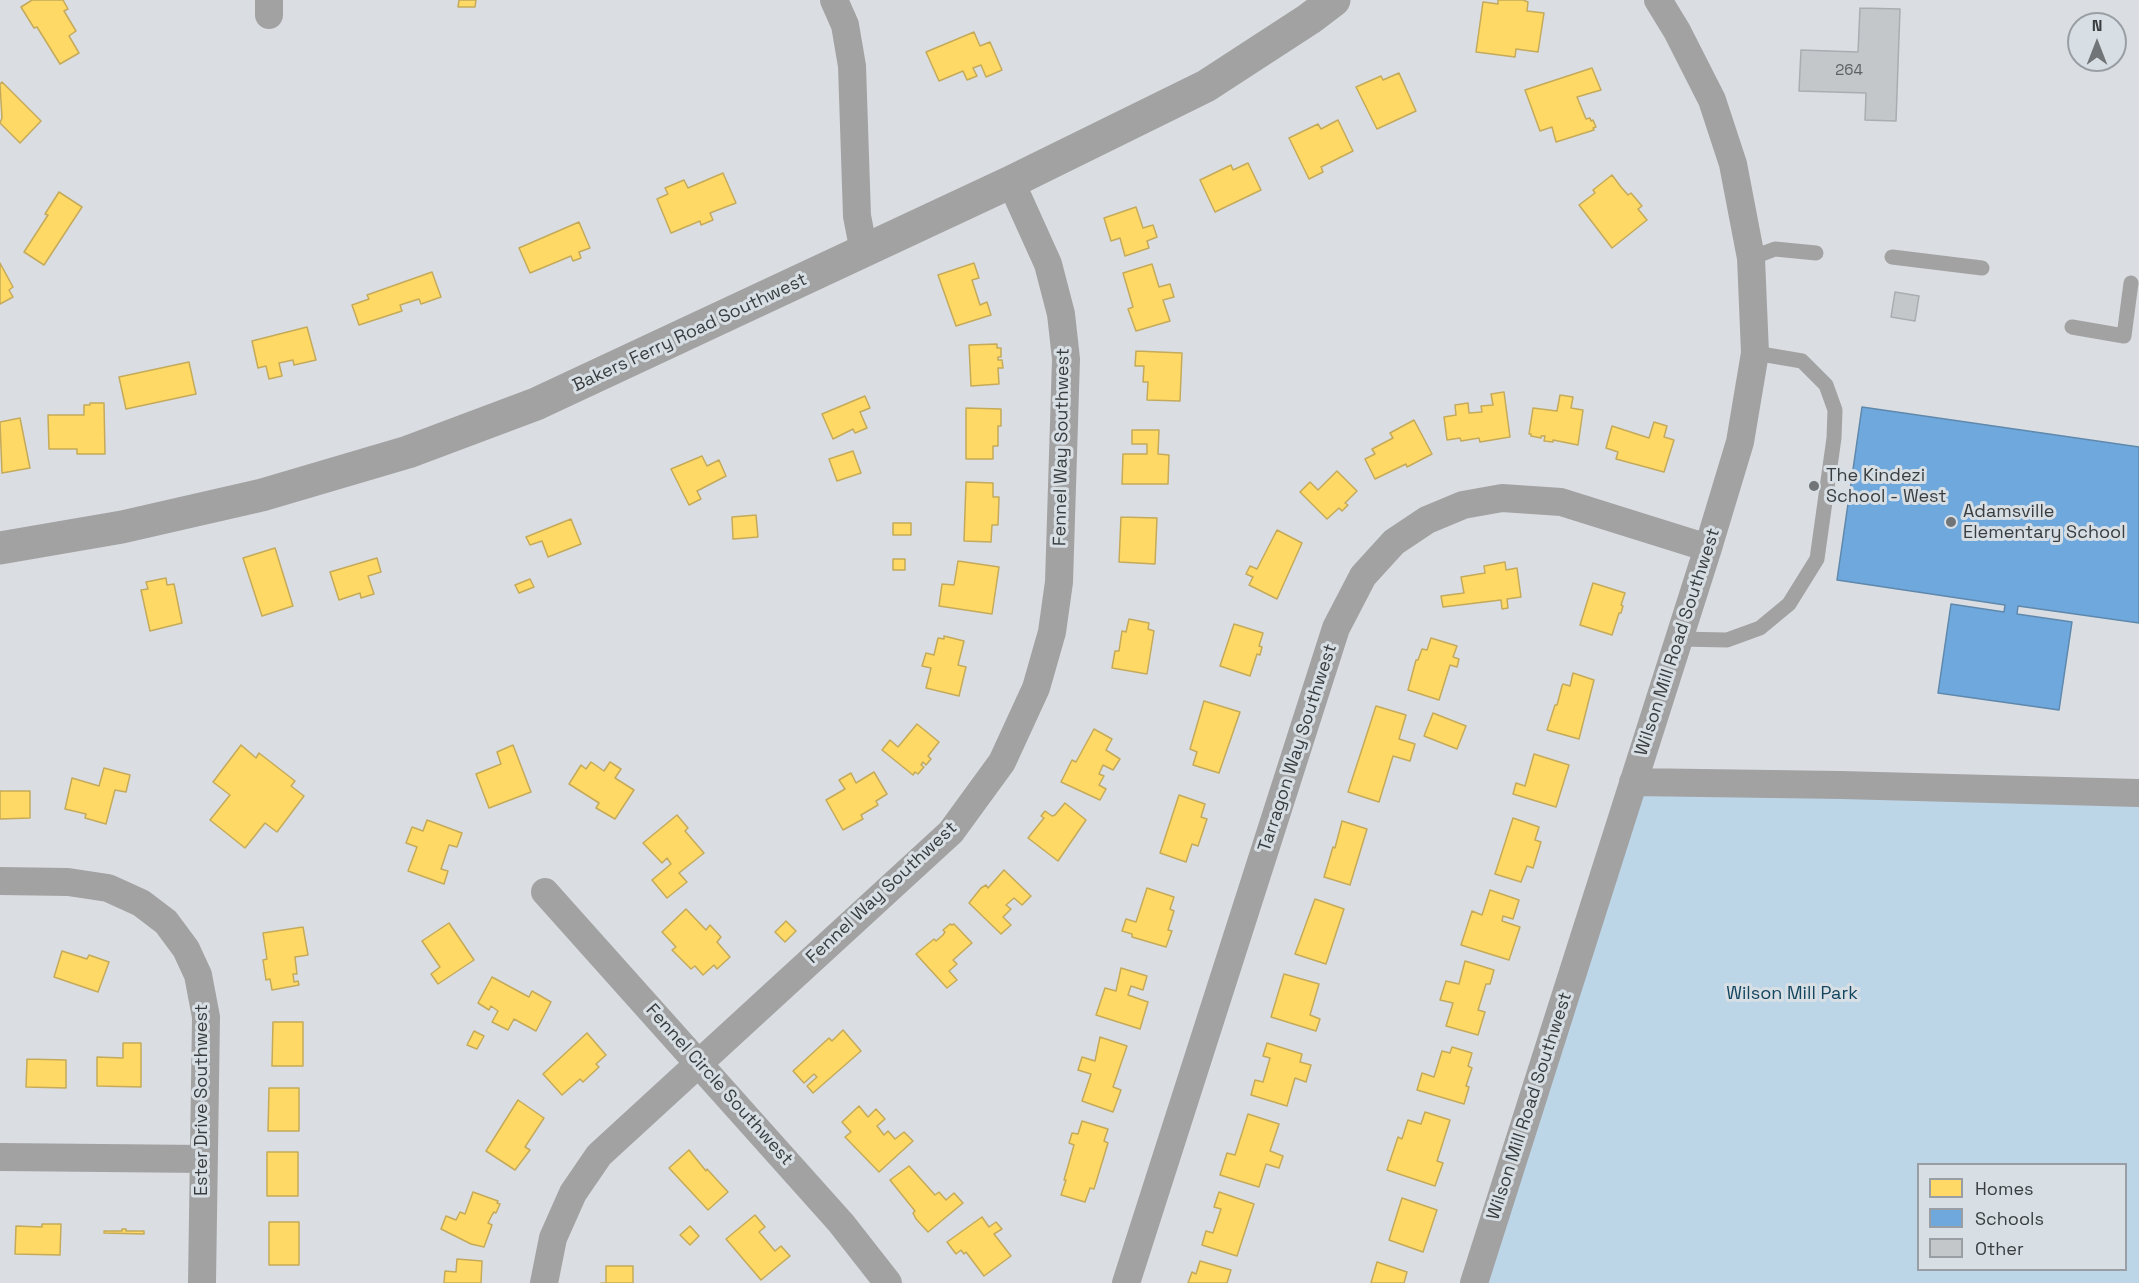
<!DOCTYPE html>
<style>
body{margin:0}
#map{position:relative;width:2139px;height:1283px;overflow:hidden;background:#dadee2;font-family:"Space Grotesk",sans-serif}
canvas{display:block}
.legend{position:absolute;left:1917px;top:1163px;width:210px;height:108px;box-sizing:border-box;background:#d7dfe5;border:2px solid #989ea3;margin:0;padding:8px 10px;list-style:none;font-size:18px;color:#393d3f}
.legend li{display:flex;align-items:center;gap:12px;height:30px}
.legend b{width:30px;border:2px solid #989ea3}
.north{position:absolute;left:2067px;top:12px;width:60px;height:60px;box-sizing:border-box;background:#d7dfe5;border:2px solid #989ea3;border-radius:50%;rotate:0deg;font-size:16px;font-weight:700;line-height:24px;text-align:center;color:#393d3f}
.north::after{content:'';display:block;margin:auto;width:21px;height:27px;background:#717578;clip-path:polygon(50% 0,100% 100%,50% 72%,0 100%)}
</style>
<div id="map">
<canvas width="2139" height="1283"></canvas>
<ul class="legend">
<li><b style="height:16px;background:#ffd966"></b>Homes</li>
<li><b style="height:16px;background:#6fa8dc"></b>Schools</li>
<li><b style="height:16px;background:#c3c7ca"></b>Other</li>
</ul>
<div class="north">N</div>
</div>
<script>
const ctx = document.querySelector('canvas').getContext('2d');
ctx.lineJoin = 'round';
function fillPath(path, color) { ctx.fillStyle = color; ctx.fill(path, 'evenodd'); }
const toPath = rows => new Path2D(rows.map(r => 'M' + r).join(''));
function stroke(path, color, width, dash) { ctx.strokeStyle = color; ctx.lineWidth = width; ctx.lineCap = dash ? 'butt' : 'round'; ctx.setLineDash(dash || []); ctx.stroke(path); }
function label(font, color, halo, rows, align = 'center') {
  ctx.font = font + ' "Space Grotesk",sans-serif'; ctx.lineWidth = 6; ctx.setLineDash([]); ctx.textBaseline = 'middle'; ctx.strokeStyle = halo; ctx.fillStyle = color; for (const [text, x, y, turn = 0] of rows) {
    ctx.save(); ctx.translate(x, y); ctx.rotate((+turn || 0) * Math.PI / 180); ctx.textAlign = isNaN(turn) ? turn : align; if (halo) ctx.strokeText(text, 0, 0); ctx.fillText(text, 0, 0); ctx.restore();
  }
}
const green = toPath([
 [1635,771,2139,796,2139,1283,1478,1283],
 [1918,1164,2126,1164,2126,1270,1918,1270]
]);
const homes = toPath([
 [32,0,63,0,68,9,64,11,76,31,69,36,79,53,60,64,37,27,34,28,21,7,32,0],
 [459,0,476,0,475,7,458,7,459,0],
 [1498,0,1523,0,1528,2,1527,11,1544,13,1538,52,1516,49,1515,57,1476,52,1483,2,1498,4,1498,0],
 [974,32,980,46,990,42,1002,70,986,77,981,65,973,68,977,76,967,80,963,71,939,81,926,52,974,32],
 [1592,68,1601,90,1577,97,1586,119,1590,118,1591,121,1593,120,1596,127,1593,128,1594,130,1556,142,1552,127,1540,131,1525,90,1592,68],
 [1399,73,1416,111,1377,129,1356,87,1381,76,1383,80,1399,73],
 [2,82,41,121,20,143,0,123,2,118,0,84,2,82],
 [1338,120,1353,151,1321,167,1323,172,1309,179,1289,138,1318,124,1321,129,1338,120],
 [1248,163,1261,190,1215,212,1200,180,1231,165,1233,170,1248,163],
 [723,173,736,203,710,213,713,220,701,225,700,221,671,233,657,199,668,194,665,188,684,180,688,188,723,173],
 [1612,175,1621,187,1628,195,1631,193,1642,206,1638,209,1647,220,1612,248,1579,205,1595,193,1593,190,1612,175],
 [59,192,82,207,44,265,24,252,48,215,45,214,59,192],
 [1136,207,1143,228,1153,225,1157,237,1147,241,1149,248,1125,256,1120,238,1111,241,1104,218,1136,207],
 [579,222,590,248,579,252,581,258,573,261,571,256,530,273,519,248,579,222],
 [0,263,13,287,9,290,13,297,0,304,0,263],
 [974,263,979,278,972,280,980,305,987,302,991,315,956,326,938,275,974,263],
 [1152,264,1159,287,1170,284,1174,297,1163,300,1170,321,1136,331,1128,309,1133,307,1123,273,1152,264],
 [432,272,441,297,421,304,419,299,400,305,402,311,359,325,352,305,369,299,367,295,432,272],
 [307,327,316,360,294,365,293,360,279,363,282,376,269,379,266,366,258,368,252,341,307,327],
 [997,344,997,348,1001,348,1001,357,998,357,998,360,1002,360,1003,368,998,368,999,384,971,386,969,345,997,344],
 [1136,351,1182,353,1180,401,1147,400,1148,382,1143,382,1144,366,1135,366,1136,351],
 [189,362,196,394,126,409,119,377,189,362],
 [1504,392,1510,437,1480,442,1479,438,1461,441,1460,438,1447,440,1444,417,1456,415,1455,405,1468,403,1469,413,1482,412,1481,406,1493,405,1491,394,1504,392],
 [1560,395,1573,397,1571,408,1583,410,1578,445,1553,440,1553,442,1544,441,1545,436,1541,436,1541,438,1531,436,1531,434,1529,434,1533,408,1557,411,1560,395],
 [865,396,870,408,860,412,867,428,855,433,853,429,833,439,822,414,865,396],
 [90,403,104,403,105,454,77,454,77,449,49,449,48,415,84,415,84,405,90,405,90,403],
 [966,408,1001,409,1001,426,998,426,998,446,993,446,993,459,966,459,966,408],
 [20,418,30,468,2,473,0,422,20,418],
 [1414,420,1432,454,1407,467,1406,464,1375,479,1365,459,1375,454,1372,449,1393,438,1390,433,1414,420],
 [1654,422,1667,426,1664,437,1674,440,1664,472,1616,459,1618,452,1606,448,1612,426,1649,438,1654,422],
 [1132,430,1159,430,1158,454,1169,455,1168,484,1122,484,1123,454,1147,454,1147,444,1132,444,1132,430],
 [853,451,861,473,837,481,829,459,853,451],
 [702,456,707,466,719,460,726,476,697,491,701,499,689,505,671,469,702,456],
 [1337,471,1357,491,1345,503,1348,505,1342,511,1339,508,1327,519,1300,492,1310,482,1318,490,1337,471],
 [966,482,993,483,993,497,999,497,998,525,992,525,991,542,964,541,966,482],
 [756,515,758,537,733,539,732,517,756,515],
 [1121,517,1157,518,1155,564,1119,562,1121,517],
 [571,519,581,544,548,557,542,541,530,545,526,537,571,519],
 [893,523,911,523,911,535,893,535,893,523],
 [1277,530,1302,543,1277,599,1249,585,1253,577,1246,574,1250,566,1257,569,1277,530],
 [275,548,293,606,262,616,243,558,275,548],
 [377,558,381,572,368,576,374,594,361,598,360,593,339,600,330,572,377,558],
 [893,559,905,559,905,570,893,570,893,559],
 [958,561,999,567,992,614,939,606,942,584,954,585,958,561],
 [1505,562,1506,570,1517,568,1521,597,1507,599,1508,608,1502,609,1501,600,1443,607,1441,596,1464,593,1461,577,1485,573,1484,566,1505,562],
 [166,578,167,585,174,584,182,623,150,631,141,590,148,589,146,582,166,578],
 [530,579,534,587,519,593,515,585,530,579],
 [1593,583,1625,593,1621,605,1623,606,1621,613,1619,613,1612,635,1580,625,1593,583],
 [1129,619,1149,623,1148,629,1154,631,1147,674,1112,668,1115,651,1119,651,1122,631,1126,632,1129,619],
 [1234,624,1263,633,1259,646,1262,647,1260,655,1257,654,1250,676,1220,666,1234,624],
 [944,636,964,641,958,665,966,667,959,696,926,688,931,668,922,666,926,653,934,655,938,638,944,639,944,636],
 [1431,638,1457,646,1453,657,1459,659,1457,667,1450,665,1439,700,1408,690,1416,660,1418,660,1422,649,1427,650,1431,638],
 [1573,673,1594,680,1579,739,1547,730,1555,705,1557,705,1562,686,1563,684,1570,686,1573,673],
 [1204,701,1240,712,1219,773,1193,765,1197,752,1190,749,1204,701],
 [1376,706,1406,715,1399,739,1415,744,1410,761,1393,756,1379,802,1348,792,1376,706],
 [1433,713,1466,726,1457,749,1424,736,1433,713],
 [917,724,939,742,928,756,931,759,926,765,923,762,921,765,924,767,918,774,915,772,913,775,882,750,890,740,898,747,917,724],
 [1094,729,1112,739,1106,750,1120,759,1113,770,1103,765,1099,774,1104,776,1099,785,1106,789,1100,800,1061,782,1072,760,1076,762,1094,729],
 [241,745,256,758,259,753,295,781,291,786,304,796,277,832,265,823,245,848,210,820,230,795,213,782,241,745],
 [513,745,531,792,489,808,476,774,501,764,497,752,513,745],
 [1534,754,1569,765,1556,807,1513,794,1516,783,1525,786,1534,754],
 [591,762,604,771,610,762,621,769,615,778,634,790,615,819,596,808,599,803,569,784,581,765,586,769,591,762],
 [104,768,130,775,126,792,115,790,106,824,85,818,86,814,65,809,72,778,99,786,104,768],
 [874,772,887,794,876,801,878,805,861,815,863,819,843,830,826,800,845,789,839,780,851,773,856,783,874,772],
 [0,791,30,791,30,818,0,819,0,791],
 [1179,795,1205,804,1201,817,1207,819,1198,846,1192,844,1186,862,1160,853,1179,795],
 [1065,803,1086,820,1058,861,1028,838,1044,818,1041,816,1045,811,1052,816,1055,815,1065,803],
 [677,815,688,828,685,831,704,853,679,873,687,882,667,898,652,880,671,864,667,858,662,863,643,843,677,815],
 [1513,818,1539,827,1535,840,1541,842,1533,868,1527,866,1521,882,1495,874,1513,818],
 [427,820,462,833,457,847,449,845,441,869,448,871,444,884,408,871,417,847,406,843,412,827,423,831,427,820],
 [1342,821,1367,829,1350,885,1324,877,1333,847,1335,848,1342,821],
 [1004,870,1031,896,1022,905,1014,898,1006,905,1011,909,1003,917,1011,925,1001,934,969,903,981,888,986,885,988,888,1004,870],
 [1147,888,1174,897,1170,909,1174,911,1168,930,1172,931,1166,947,1132,937,1132,934,1122,931,1126,919,1136,922,1147,888],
 [1490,890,1519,900,1513,919,1503,916,1502,921,1520,927,1509,960,1461,945,1472,911,1482,915,1490,890],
 [1315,899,1344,909,1326,964,1295,954,1315,899],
 [686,909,706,930,710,925,721,937,717,942,730,957,717,969,714,965,703,975,695,966,691,969,672,950,676,947,662,932,686,909],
 [786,921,796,931,785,942,775,932,786,921],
 [449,923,474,960,438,984,431,974,440,967,422,941,449,923],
 [950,924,952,925,954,924,972,943,953,960,957,964,949,971,957,980,947,988,916,954,934,939,936,941,943,935,945,932,943,930,950,924],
 [303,927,308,955,295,957,297,974,293,974,294,982,298,981,299,985,272,990,270,979,266,980,263,960,267,959,263,933,303,927],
 [62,951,87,959,89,955,109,962,98,992,54,977,62,951],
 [1465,961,1494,970,1490,984,1486,984,1478,1010,1485,1012,1478,1035,1446,1026,1453,1003,1440,1000,1446,981,1459,984,1465,961],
 [1121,968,1147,976,1143,990,1131,986,1128,995,1148,1002,1140,1029,1096,1015,1105,988,1116,991,1121,968],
 [1284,974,1319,984,1310,1015,1320,1019,1316,1031,1271,1017,1284,974],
 [492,977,529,997,532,991,551,1002,536,1031,514,1019,508,1030,492,1022,498,1011,491,1006,489,1010,478,1003,492,977],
 [273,1022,303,1022,303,1066,272,1066,273,1022],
 [843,1030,861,1051,813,1093,807,1086,817,1077,814,1074,804,1083,793,1071,829,1038,832,1041,843,1030],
 [474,1031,484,1036,477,1049,467,1045,474,1031],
 [587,1033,606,1055,596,1064,599,1067,583,1082,580,1079,562,1095,543,1074,587,1033],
 [1100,1037,1127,1046,1113,1087,1121,1090,1113,1112,1082,1101,1091,1074,1078,1070,1082,1057,1095,1061,1100,1037],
 [123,1043,141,1043,141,1087,97,1086,97,1057,123,1058,123,1043],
 [1267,1043,1302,1054,1300,1062,1311,1065,1306,1082,1295,1078,1287,1106,1251,1095,1255,1080,1263,1082,1270,1058,1263,1056,1267,1043],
 [1452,1047,1472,1053,1468,1066,1472,1068,1466,1086,1469,1087,1464,1104,1417,1090,1422,1073,1434,1077,1442,1051,1450,1053,1452,1047],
 [27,1059,66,1060,66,1088,26,1087,27,1059],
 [269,1088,299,1088,299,1131,268,1131,269,1088],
 [518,1100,544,1118,525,1147,530,1150,515,1170,486,1151,518,1100],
 [859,1106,868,1117,876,1109,885,1119,877,1126,884,1135,888,1131,895,1139,904,1132,913,1141,879,1172,845,1137,851,1132,842,1122,859,1106],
 [1425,1112,1450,1120,1437,1161,1443,1163,1435,1186,1387,1170,1398,1137,1402,1139,1408,1120,1421,1124,1425,1112],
 [1248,1114,1279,1124,1270,1151,1283,1156,1279,1168,1266,1164,1259,1187,1220,1175,1227,1153,1235,1155,1248,1114],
 [1082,1121,1108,1129,1104,1141,1108,1143,1094,1189,1090,1188,1085,1202,1061,1195,1066,1180,1064,1180,1074,1145,1069,1143,1072,1133,1078,1134,1082,1121],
 [689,1150,706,1171,707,1169,728,1192,708,1210,669,1168,689,1150],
 [267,1152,298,1152,298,1196,267,1196,267,1152],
 [909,1166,935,1195,939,1192,946,1200,954,1193,963,1203,928,1232,916,1219,913,1213,915,1211,890,1180,909,1166],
 [473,1192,498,1201,497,1203,500,1204,496,1213,494,1212,492,1215,488,1223,492,1225,484,1247,471,1244,441,1229,446,1216,456,1220,460,1212,465,1214,473,1192],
 [1219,1192,1254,1204,1237,1256,1202,1245,1206,1231,1213,1233,1221,1209,1214,1207,1219,1192],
 [1402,1198,1437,1210,1423,1252,1389,1240,1402,1198],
 [755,1215,765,1227,759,1232,775,1251,781,1246,790,1256,761,1280,726,1239,755,1215],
 [982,1217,989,1227,996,1222,1002,1229,994,1234,1011,1256,984,1276,966,1252,964,1254,961,1250,956,1254,947,1242,982,1217],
 [269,1222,299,1222,299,1265,269,1265,269,1222],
 [42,1224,61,1224,60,1255,15,1254,16,1226,42,1227,42,1224],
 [690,1226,699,1236,690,1245,680,1235,690,1226],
 [122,1229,126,1229,126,1231,144,1231,144,1234,104,1233,104,1231,122,1231,122,1229],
 [457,1259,482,1261,481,1283,444,1283,445,1271,456,1272,457,1259],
 [1200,1261,1231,1270,1227,1283,1188,1283,1192,1272,1196,1274,1200,1261],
 [1377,1262,1407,1272,1404,1283,1371,1283,1377,1262],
 [606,1266,633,1266,633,1283,601,1283,606,1283,606,1266]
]);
const schools = toPath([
 [1862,407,2139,447,2139,623,2018,606,2017,614,2072,622,2059,710,1938,693,1951,604,2004,612,2005,605,1837,580,1862,407]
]);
const building = toPath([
 [1860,8,1900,9,1896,121,1865,120,1866,93,1799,91,1801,50,1858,52,1860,8],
 [1895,292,1919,296,1915,321,1891,317,1895,292]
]);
const lane = toPath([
 [1892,257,1982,268],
 [1751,258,1775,249,1816,253],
 [2072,327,2124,336,2131,283],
 [1679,639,1727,640,1760,628,1789,604,1817,559,1834,438,1835,410,1826,385,1802,361,1755,353]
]);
const street = toPath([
 [834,0,845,25,852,66,857,216,864,252],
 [269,15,269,0],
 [1633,782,1841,785,2139,793],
 [0,881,68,882,108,888,141,903,166,922,186,949,198,975,206,1017,202,1283],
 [545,892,841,1223,888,1283],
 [0,1157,204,1159],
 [544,1283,553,1238,573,1193,599,1155,951,832,1002,762,1036,688,1052,632,1059,582,1066,359,1061,314,1048,264,1011,182],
 [1126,1283,1336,628,1363,576,1394,542,1427,520,1463,505,1502,498,1561,502,1708,548],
 [1474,1283,1708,548,1740,442,1755,353,1751,258,1733,164,1712,100,1677,31,1658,0]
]);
const secondary = toPath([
 [0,548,122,527,262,495,408,452,536,404,1011,182,1206,86,1309,19,1334,0]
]);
const markers = [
 [1814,486,6,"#717578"],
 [1951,522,6,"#717578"]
];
const numberNames = [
 ["264",1849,71]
];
const streetNames = [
 ["Bakers Ferry Road Southwest",690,333,-25],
 ["Fennel Way Southwest",1062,447,-89],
 ["Wilson Mill Road Southwest",1678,642,-72],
 ["Tarragon Way Southwest",1298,748,-72],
 ["Fennel Way Southwest",882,893,-43],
 ["Fennel Circle Southwest",719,1085,48],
 ["Ester Drive Southwest",202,1100,-90],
 ["Wilson Mill Road Southwest",1530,1106,-72]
];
const poiNames = [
 ["The Kindezi",1826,476],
 ["School - West",1826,497],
 ["Adamsville",1963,512],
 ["Elementary School",1963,533]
];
const parkNames = [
 ["Wilson Mill Park",1792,994]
];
fillPath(green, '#bdd6e7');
fillPath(homes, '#ffd966');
stroke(homes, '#c4aa5a', 1.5);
fillPath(schools, '#6fa8dc');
stroke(schools, '#5f88ad', 1.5);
fillPath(building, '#c3c7ca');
stroke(building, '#aaadaf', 1.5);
stroke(lane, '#a3a2a3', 15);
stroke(street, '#a3a2a3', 28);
stroke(secondary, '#a2a2a2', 33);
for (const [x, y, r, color] of markers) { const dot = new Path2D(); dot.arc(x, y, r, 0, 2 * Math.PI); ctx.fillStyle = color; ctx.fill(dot); stroke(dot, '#d7dfe5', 2); }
label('15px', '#5c6062', null, numberNames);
label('18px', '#393d3f', '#d7dfe5', streetNames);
label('18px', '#393d3f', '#d7dfe5', poiNames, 'left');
label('18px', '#14455e', '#d7dfe5', parkNames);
</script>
